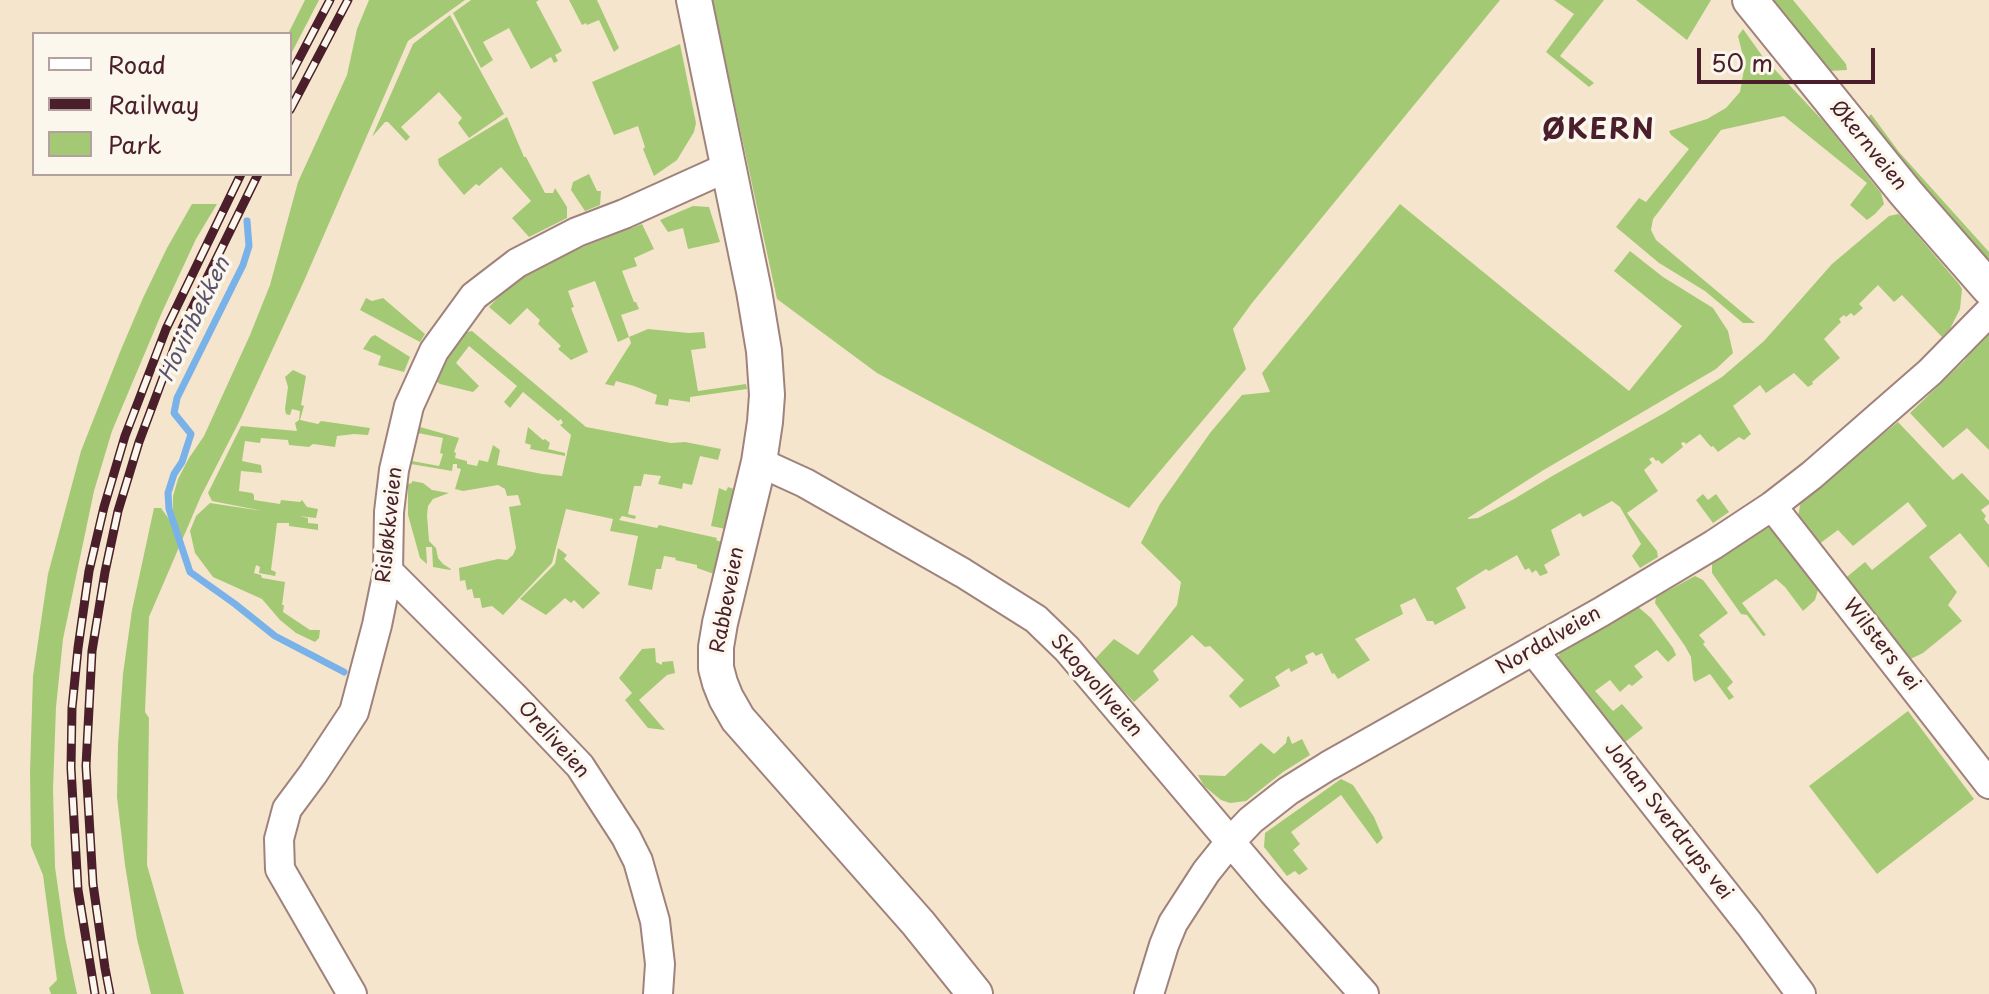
<!DOCTYPE html>
<meta charset="utf-8">
<style>
body{margin:0}
#map{position:relative;width:1989px;height:994px;overflow:hidden;background:#f5e5cd;font-family:"Playpen Sans",sans-serif}
canvas{display:block}
.legend{position:absolute;left:32px;top:32px;width:260px;height:144px;box-sizing:border-box;background:#fbf7ec;border:2px solid #b4a19f;margin:0;padding:10px 14px;list-style:none;font-size:24px;color:#4a1f2b}
.legend li{display:flex;align-items:center;gap:16px;height:40px}
.legend b{width:40px;border:2px solid #b4a19f}
.scale{position:absolute;left:1697px;top:48px;width:178px;height:36px;box-sizing:border-box;border:4px solid #4a1f2b;border-top:0;padding-left:10px;font-size:24px;line-height:28px;white-space:nowrap;color:#4a1f2b;-webkit-text-stroke:6px #fbf7ec;paint-order:stroke}
</style>
<div id="map">
<canvas width="1989" height="994"></canvas>
<ul class="legend">
<li><b style="height:10px;background:#fff"></b>Road</li>
<li><b style="height:10px;background:#4a1f2b"></b>Railway</li>
<li><b style="height:22px;background:#a4c974"></b>Park</li>
</ul>
<div class="scale">50 m</div>
</div>
<script>
const ctx = document.querySelector('canvas').getContext('2d');
ctx.lineJoin = 'round';
function fillPath(path, color) { ctx.fillStyle = color; ctx.fill(path, 'evenodd'); }
const toPath = rows => new Path2D(rows.map(r => 'M' + r).join(''));
function stroke(path, color, width, dash) { ctx.strokeStyle = color; ctx.lineWidth = width; ctx.lineCap = dash ? 'butt' : 'round'; ctx.setLineDash(dash || []); ctx.stroke(path); }
function label(font, color, halo, rows, align = 'center') {
  ctx.font = font + ' "Playpen Sans",sans-serif'; ctx.lineWidth = 7; ctx.setLineDash([]); ctx.textBaseline = 'middle'; ctx.strokeStyle = halo; ctx.fillStyle = color; for (const [text, x, y, turn = 0] of rows) {
    ctx.save(); ctx.translate(x, y); ctx.rotate((+turn || 0) * Math.PI / 180); ctx.textAlign = isNaN(turn) ? turn : align; if (halo) ctx.strokeText(text, 0, 0); ctx.fillText(text, 0, 0); ctx.restore();
  }
}
const green = toPath([
 [305,0,319,0,290,56,290,34,288,34],
 [369,0,465,0,408,41,304,281,241,418,201,496,149,617,145,712,149,718,147,865,184,994,151,994,137,939,125,865,117,797,118,745,123,674,132,610,154,508,161,508,169,519,173,516,173,496,178,479,189,458,204,436,250,335,270,285,298,182,347,75,357,29],
 [471,0,539,0,536,2,562,51,555,55,558,61,554,63,551,57,531,69,509,28,483,42,493,60,481,68,453,13],
 [569,0,597,0,619,48,614,52,599,20,587,25,586,23,582,25],
 [712,0,1500,0,1252,303,1233,329,1246,369,1129,508,877,373,777,299],
 [1554,0,1604,0,1560,56,1594,83,1589,87,1546,52,1574,14],
 [1636,0,1711,0,1687,40],
 [1763,0,1793,0,1846,64,1847,70,1828,71],
 [450,15,504,114,469,138,458,123,462,118,439,92,401,127,410,137,406,141,388,122,385,122,372,137,413,44],
 [1743,29,1763,57,1825,123,1881,193,1884,204,1875,214,1867,220,1850,205,1867,183,1784,116,1721,130,1653,219,1651,230,1656,240,1755,323,1743,323,1705,291,1659,263,1616,227,1639,198,1646,202,1689,149,1671,135,1669,131,1707,119,1726,108,1740,92,1745,64,1738,36],
 [680,44,696,123,694,132,677,160,654,176,643,149,645,147,638,126,614,135,592,82],
 [1871,114,1899,152,1989,252,1989,271,1867,119],
 [507,117,524,157,526,157,545,193,553,193,555,188,567,207,567,218,529,237,512,218,531,201,501,167,479,186,476,184,464,195,439,165,438,159],
 [589,174,597,191,601,191,600,205,585,211,571,190,573,182],
 [192,204,217,204,196,239,163,310,112,431,94,491,63,639,56,707,53,789,55,867,65,937,77,994,51,994,49,988,57,980,43,875,31,846,30,772,33,676,48,574,81,451,120,352,143,298,167,248],
 [1400,204,1629,391,1682,326,1614,271,1630,251,1663,277,1713,308,1728,331,1733,353,1716,369,1542,471,1468,518,1468,519,1478,518,1514,499,1554,475,1666,412,1722,377,1764,341,1832,264,1889,216,1898,214,1901,216,1959,284,1962,289,1960,309,1950,329,1942,337,1902,295,1894,302,1878,285,1859,304,1863,308,1854,316,1851,313,1846,317,1844,315,1839,319,1841,322,1824,339,1840,358,1812,382,1813,384,1808,387,1794,373,1766,393,1760,385,1733,406,1751,434,1744,440,1739,437,1718,452,1713,446,1711,447,1700,434,1686,444,1684,442,1681,443,1683,447,1662,464,1658,460,1656,461,1653,457,1649,459,1652,463,1644,470,1658,491,1627,513,1657,551,1658,557,1640,568,1632,556,1641,544,1620,507,1612,501,1583,517,1580,513,1551,530,1560,555,1544,565,1548,573,1540,576,1536,570,1532,573,1529,568,1525,570,1517,555,1489,571,1486,569,1456,588,1466,608,1435,625,1433,621,1427,621,1415,598,1400,605,1403,614,1355,639,1370,660,1338,679,1334,673,1332,674,1322,653,1316,656,1313,652,1305,656,1308,663,1291,672,1289,668,1275,677,1280,686,1240,708,1229,696,1244,680,1210,646,1205,647,1192,635,1153,671,1159,680,1134,702,1094,660,1114,639,1138,655,1177,605,1181,582,1141,543,1160,504,1210,433,1242,395,1270,392,1262,373],
 [693,206,709,207,720,242,688,249,683,228,668,232,660,220],
 [642,224,654,249,634,258,637,266,622,271,634,302,636,302,639,309,621,315,629,337,648,329,689,333,704,332,706,348,691,350,698,391,746,384,747,389,690,397,690,402,669,399,668,406,655,404,657,395,634,386,616,381,614,386,605,384,631,343,629,337,618,342,595,281,568,291,574,307,571,308,588,352,571,360,558,349,561,346,538,324,540,320,527,308,510,325,489,307,503,292,529,272,557,257],
 [366,298,372,301,383,298,425,334,420,342,360,310],
 [472,331,586,427,671,443,685,442,721,449,718,460,700,456,692,485,683,483,682,489,658,484,661,476,644,474,641,486,634,486,628,514,636,516,635,519,622,516,619,520,657,528,659,525,717,538,716,540,724,543,717,575,697,568,697,565,675,560,676,558,664,556,661,569,656,569,652,590,628,585,638,536,610,531,613,519,566,509,552,563,503,615,492,606,482,608,480,598,474,598,472,589,467,590,465,580,460,581,459,568,498,559,507,560,513,555,516,548,509,507,521,505,518,495,507,496,505,489,498,485,463,491,455,489,461,469,457,468,457,464,453,464,452,471,411,464,412,461,439,466,443,454,440,453,443,438,418,433,420,427,459,438,454,452,456,453,455,458,467,461,467,464,477,466,479,460,488,462,493,445,500,450,497,465,542,474,562,476,571,435,560,425,563,423,561,419,558,421,523,392,510,408,504,402,517,386,469,346,456,363,479,386,473,392,440,384,436,381,449,356,467,332],
 [1989,334,1989,450,1967,428,1943,448,1910,413,1964,361,1978,343],
 [375,335,410,357,404,372,378,365,381,356,363,349,371,337],
 [293,370,306,376,301,405,304,406,300,420,318,424,321,421,370,428,368,435,354,434,337,436,335,447,313,444,309,447,289,445,288,440,261,438,260,443,245,441,242,461,261,465,262,473,241,471,239,491,252,493,254,495,254,500,280,504,281,500,300,502,302,500,307,507,318,509,316,518,299,516,308,518,308,523,318,524,318,530,289,526,289,523,277,523,271,570,276,572,275,576,259,573,260,567,256,565,254,573,261,575,262,578,285,582,282,605,284,605,283,612,310,630,320,630,319,638,315,642,296,633,280,620,262,599,213,577,195,553,190,531,196,516,210,503,263,511,212,501,208,493,241,426,297,431,295,423,299,420,300,411,292,409,290,415,286,414,285,409,288,387,285,377],
 [1898,422,1953,480,1962,473,1989,501,1989,504,1981,510,1986,516,1984,519,1989,525,1989,568,1960,533,1929,557,1957,592,1948,605,1962,621,1923,653,1900,664,1843,580,1865,562,1872,570,1927,526,1908,502,1853,546,1838,530,1815,547,1798,518,1800,505,1807,495],
 [528,427,543,440,545,439,550,443,548,449,565,453,565,456,530,449,531,445,525,443],
 [412,481,423,483,432,490,449,493,433,499,428,506,427,515,429,541,436,548,438,558,443,564,451,569,450,570,433,567,432,547,426,547,427,564,420,558,408,515,408,484,412,483],
 [728,487,737,490,726,529,711,526,719,488,726,491],
 [1703,494,1708,500,1716,494,1729,512,1713,523,1696,500],
 [1764,527,1772,527,1818,590,1815,600,1803,611,1785,587,1776,579,1742,603,1766,635,1763,636,1747,615,1741,614,1712,573,1712,564],
 [558,548,567,555,564,559,600,593,583,609,574,600,571,603,565,598,546,615,520,599,555,564],
 [1695,576,1703,580,1728,613,1699,635,1705,642,1703,644,1733,682,1727,688,1734,697,1729,700,1710,674,1695,682,1693,679,1691,657,1685,646,1655,603,1656,597],
 [1637,606,1651,618,1673,648,1676,655,1668,662,1657,650,1634,666,1643,677,1632,686,1629,684,1620,692,1610,680,1595,691,1613,711,1622,704,1643,728,1620,746,1556,661,1560,653],
 [655,648,656,662,662,665,662,662,673,661,675,673,667,675,639,700,665,730,648,728,625,700,632,693,619,678,642,649],
 [1908,711,1974,799,1877,874,1809,786],
 [1289,736,1292,744,1302,739,1310,755,1283,772,1246,801,1230,803,1221,800,1204,786,1198,775,1225,776,1261,743,1274,754,1286,743,1287,737],
 [1341,779,1353,785,1374,817,1383,838,1377,844,1341,795,1291,832,1300,844,1293,850,1308,869,1299,875,1295,871,1287,876,1264,847,1265,833]
]);
const stream = toPath([
 [247,221,249,246,243,265,177,398,174,413,191,434,182,462,174,474,168,493,169,509,190,572,235,604,275,636,344,672]
]);
const minor = toPath([
 [759,462,805,483,963,573,1036,619,1067,649,1273,892,1364,994],
 [1772,506,1989,784],
 [388,571,514,697,580,766,626,837,638,861,655,921,660,964,658,994],
 [1533,650,1750,925,1801,994],
 [352,994,280,869,279,839,287,809,313,774,354,712,377,625,388,571,389,512,394,470,409,406,434,351,474,296,517,263,577,232,624,214,728,167],
 [1149,994,1164,945,1173,923,1206,872,1230,842,1251,820,1288,791,1328,766,1601,612,1713,545,1772,506,1812,475,1930,372,1989,312]
]);
const tertiary = toPath([
 [694,0,754,291,764,351,767,395,765,422,759,462,720,623,716,647,716,668,720,683,726,698,738,719,918,923,975,994],
 [1750,0,1906,193,1989,288]
]);
const rail = toPath([
 [290,76,330,0],
 [290,110,348,0],
 [95,994,78,890,71,768,72,708,78,648,89,571,104,507,125,436,166,329,241,174],
 [110,994,105,968,93,884,86,766,92,651,105,572,118,511,139,442,179,335,258,174]
]);
const streetNames = [
 ["Økernveien",1868,146,51],
 ["Risløkkveien",390,525,-84],
 ["Rabbeveien",728,600,-79],
 ["Nordalveien",1549,641,-30],
 ["Wilsters vei",1881,645,52],
 ["Skogvollveien",1096,686,49],
 ["Oreliveien",553,740,48],
 ["Johan Sverdrups vei",1668,821,52]
];
const waterNames = [
 ["Hovinbekken",195,320,-64]
];
const districtNames = [
 ["ØKERN",1599,131]
];
fillPath(green, '#a4c974');
stroke(stream, '#79b1e9', 7);
stroke(minor, '#a0827c', 32);
stroke(tertiary, '#a0827c', 38);
stroke(minor, '#fff', 28);
stroke(tertiary, '#fff', 34);
stroke(rail, '#4a1f2b', 9);
stroke(rail, '#fbf7ec', 6, [18]);
label('20px', '#4a1f2b', '#fbf7ec', streetNames);
label('italic 22px', '#5a526e', '#fbf7ec', waterNames);
ctx.letterSpacing = '2px';
label('bold 28px', '#4a1f2b', '#fbf7ec', districtNames);
ctx.letterSpacing = '0px';
</script>
